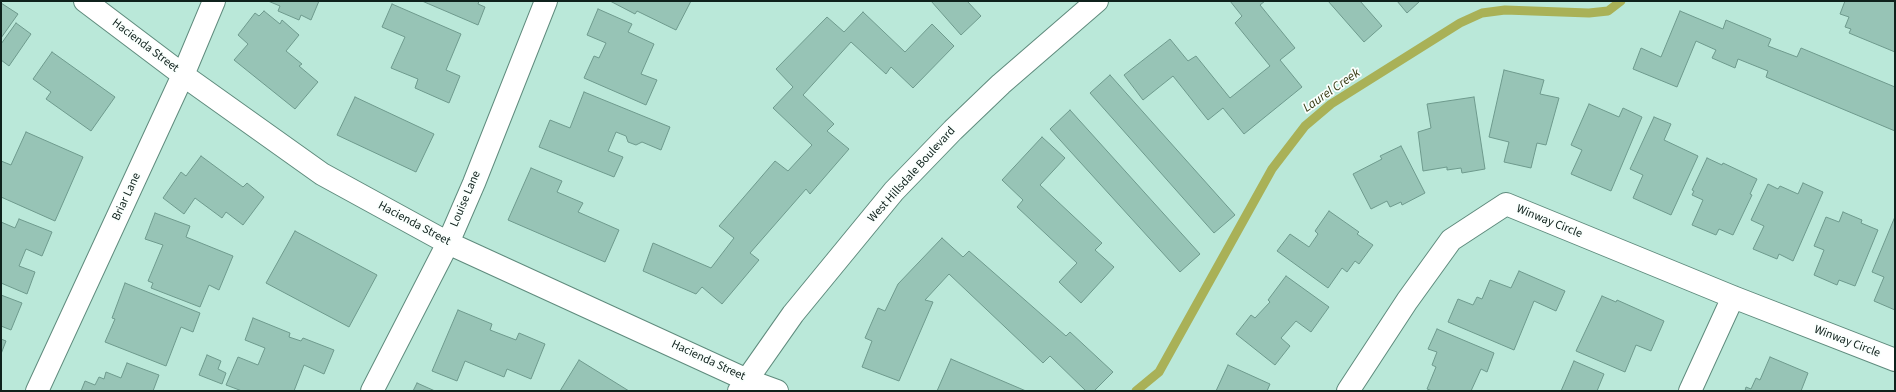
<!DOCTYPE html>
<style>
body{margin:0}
#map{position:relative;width:1896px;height:392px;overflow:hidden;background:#bae8d9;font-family:"Source Sans 3",sans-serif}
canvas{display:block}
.frame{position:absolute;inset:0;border:2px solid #0f211c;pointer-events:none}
</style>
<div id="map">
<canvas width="1896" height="392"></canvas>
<div class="frame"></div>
</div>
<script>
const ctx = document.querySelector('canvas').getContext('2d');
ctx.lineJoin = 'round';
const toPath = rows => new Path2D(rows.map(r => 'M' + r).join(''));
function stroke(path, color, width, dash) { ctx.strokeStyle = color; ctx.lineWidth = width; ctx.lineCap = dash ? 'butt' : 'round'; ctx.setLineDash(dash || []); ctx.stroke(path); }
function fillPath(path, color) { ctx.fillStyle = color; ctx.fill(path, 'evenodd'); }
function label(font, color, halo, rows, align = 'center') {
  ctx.font = font + ' "Source Sans 3",sans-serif'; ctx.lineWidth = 3.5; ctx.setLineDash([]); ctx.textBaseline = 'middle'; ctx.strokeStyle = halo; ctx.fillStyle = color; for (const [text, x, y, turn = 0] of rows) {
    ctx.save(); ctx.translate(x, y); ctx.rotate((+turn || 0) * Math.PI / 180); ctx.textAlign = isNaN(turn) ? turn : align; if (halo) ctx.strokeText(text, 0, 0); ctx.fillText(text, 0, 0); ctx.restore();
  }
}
const stream = toPath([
 [1136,391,1159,372,1272,169,1305,126,1331,104,1460,23,1482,13,1505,10,1589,13,1608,11,1621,1]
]);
const building = toPath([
 [268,1,319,1,311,20,301,15,299,20,278,11,280,6,268,1],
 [422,1,479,1,478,4,485,7,478,25,422,1],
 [610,1,691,1,676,30,637,11,635,14,610,1],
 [931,1,967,1,981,16,961,35,931,1],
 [1230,1,1265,1,1260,5,1295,48,1280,60,1302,87,1244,134,1223,108,1208,120,1173,76,1143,100,1124,75,1170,39,1188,61,1196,56,1230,98,1270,66,1235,23,1242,16,1230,1],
 [1328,1,1360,1,1382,26,1364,42,1328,1],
 [1397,1,1420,1,1407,13,1397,1],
 [1845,1,1895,1,1895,52,1849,33,1851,29,1845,27,1849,17,1840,14,1845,1],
 [1,3,18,14,1,38,1,3],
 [392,4,461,34,446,70,460,76,449,103,415,88,418,79,391,68,405,37,382,27,392,4],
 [598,9,632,24,628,32,654,44,641,74,657,80,646,105,584,78,594,56,599,58,606,43,587,35,598,9],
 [264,11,280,24,282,20,299,35,286,51,302,64,299,66,318,82,295,109,234,60,248,44,238,35,255,13,259,16,264,11],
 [1680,11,1723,29,1726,20,1771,39,1768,46,1797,57,1801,48,1895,87,1895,131,1766,77,1768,71,1738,59,1735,68,1712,58,1716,50,1696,41,1677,87,1633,69,1641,48,1661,57,1680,11],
 [863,12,905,52,932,24,954,46,913,88,891,67,886,74,851,42,803,95,834,124,827,131,849,149,810,194,806,189,750,253,759,260,722,304,702,287,696,294,643,271,653,243,711,268,734,238,719,226,775,161,788,171,812,145,773,108,793,87,776,69,827,17,844,32,863,12],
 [16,23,31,34,9,66,1,60,1,44,16,23],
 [52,52,115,97,91,131,46,99,51,92,33,79,52,52],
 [1504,70,1544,80,1540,94,1559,98,1546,145,1537,143,1531,168,1504,162,1509,142,1489,137,1504,70],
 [1110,75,1235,215,1214,233,1090,93,1110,75],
 [584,92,670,127,661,150,642,142,636,145,628,142,626,136,616,132,608,151,623,157,614,177,539,147,550,120,570,128,584,92],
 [355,97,434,134,416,172,337,135,355,97],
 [1474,97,1485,169,1462,173,1461,168,1447,170,1447,167,1423,171,1418,132,1431,128,1427,104,1474,97],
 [1589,104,1619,117,1623,108,1642,117,1611,191,1571,174,1582,150,1571,145,1589,104],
 [1070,110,1200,254,1180,272,1050,129,1070,110],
 [1654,117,1671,124,1664,140,1698,156,1671,215,1633,198,1643,175,1630,169,1654,117],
 [26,132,83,157,55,221,1,197,1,161,11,165,26,132],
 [1042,137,1065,158,1040,185,1102,243,1095,250,1114,267,1081,303,1059,282,1077,263,1017,207,1023,200,1002,180,1042,137],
 [1401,146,1425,193,1402,205,1401,202,1390,207,1387,201,1371,209,1353,174,1382,159,1380,156,1401,146],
 [201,156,243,187,247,183,264,197,243,225,226,212,222,218,195,198,184,214,163,198,181,172,186,176,201,156],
 [1707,158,1722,165,1723,163,1757,179,1750,194,1752,195,1733,235,1719,229,1716,235,1692,225,1703,200,1692,195,1694,191,1692,190,1707,158],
 [531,168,562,181,557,192,583,203,578,212,619,230,605,262,508,220,531,168],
 [1803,183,1823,192,1793,261,1779,254,1777,259,1753,249,1764,226,1751,220,1768,184,1778,189,1780,186,1798,194,1803,183],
 [1329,211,1359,232,1357,234,1373,245,1359,264,1355,261,1347,272,1342,268,1328,288,1277,251,1290,234,1309,247,1318,234,1315,231,1329,211],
 [1843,212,1862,220,1861,223,1878,230,1855,286,1839,280,1837,285,1814,275,1824,250,1814,246,1826,217,1839,222,1843,212],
 [155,213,190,226,186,237,233,256,219,290,209,285,200,307,151,288,153,283,148,281,163,245,145,239,155,213],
 [19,219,52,232,42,256,26,249,19,266,35,272,27,294,1,283,1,222,15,228,19,219],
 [1894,219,1895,219,1895,310,1874,301,1884,277,1872,272,1894,219],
 [295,231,377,275,349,327,266,283,295,231],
 [942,238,963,257,969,251,1066,336,1070,332,1113,372,1094,391,1086,391,1050,356,1043,363,949,274,925,300,933,302,899,381,862,367,872,341,865,338,878,308,885,311,898,284,942,238],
 [1519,271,1565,291,1556,311,1534,301,1514,350,1448,322,1458,299,1473,305,1477,297,1482,299,1490,280,1511,288,1519,271],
 [1286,276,1329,307,1311,332,1296,321,1281,338,1290,346,1275,365,1236,334,1251,315,1255,318,1270,302,1268,300,1286,276],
 [125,283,200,313,193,332,181,327,166,366,105,342,115,319,112,318,125,283],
 [1,295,22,303,11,330,1,326,1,295],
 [1602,296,1616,302,1617,300,1664,321,1651,351,1636,345,1625,372,1576,351,1602,296],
 [458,310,492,324,490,330,516,340,519,333,545,344,531,379,507,369,504,377,465,361,457,381,432,371,458,310],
 [253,318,290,333,289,337,301,341,303,338,334,350,324,374,304,365,294,391,242,391,226,385,238,357,258,365,265,348,245,340,253,318],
 [1437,329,1494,353,1487,372,1481,369,1471,391,1432,391,1427,389,1436,367,1432,365,1437,352,1428,349,1437,329],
 [1,339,6,341,1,354,1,339],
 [207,355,221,361,218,369,226,373,222,384,199,375,207,355],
 [1770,357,1808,373,1801,391,1745,391,1746,387,1751,389,1756,378,1760,380,1770,357],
 [951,359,1026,391,937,391,951,359],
 [579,360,629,391,560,391,579,360],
 [1574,361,1604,374,1597,391,1561,391,1574,361],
 [127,363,159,375,153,391,81,391,85,381,95,385,99,377,104,379,106,372,121,378,127,363],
 [1228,365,1270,384,1267,391,1216,391,1228,365],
 [417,383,435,391,413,391,417,383]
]);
const minor = toPath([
 [85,1,183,75,322,174,448,243,747,380,777,391],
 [37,391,183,75,214,1],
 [372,391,448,243,474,183,546,1],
 [1348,391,1407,301,1451,240,1506,204,1733,297,1895,360],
 [1690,391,1733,297]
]);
const secondary = toPath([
 [739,391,793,314,894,191,953,130,1001,84,1097,1]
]);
const streetNames = [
 ["Hacienda Street",145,46,37],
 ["West Hillsdale Boulevard",912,175,-48],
 ["Briar Lane",127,197,-65],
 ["Louise Lane",466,199,-67],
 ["Winway Circle",1549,222,22],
 ["Hacienda Street",414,224,28],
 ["Winway Circle",1847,342,21],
 ["Hacienda Street",708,361,25]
];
const waterNames = [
 ["Laurel Creek",1332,91,-35]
];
stroke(stream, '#a9b157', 9);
fillPath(building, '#97c4b6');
stroke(building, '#6e9a8d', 1);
stroke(minor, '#5f8b7d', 24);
stroke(secondary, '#5f8b7d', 24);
stroke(minor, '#fff', 22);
stroke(secondary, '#fff', 22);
label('12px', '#0f211c', '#fafffd', streetNames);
label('italic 13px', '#3a3d16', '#fafffd', waterNames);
</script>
